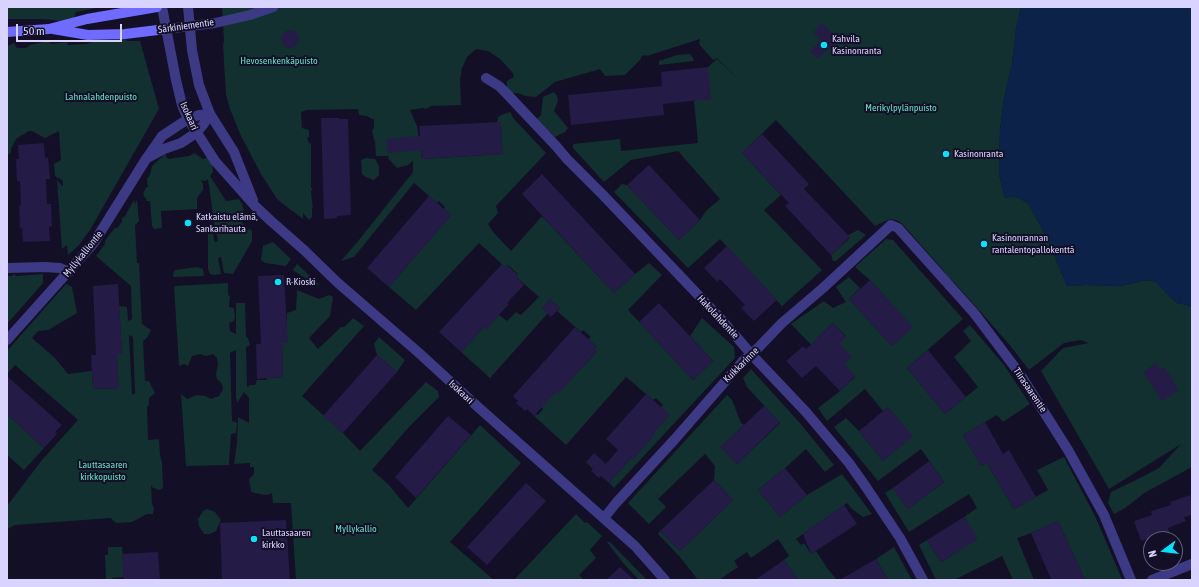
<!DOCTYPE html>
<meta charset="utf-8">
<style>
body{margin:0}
#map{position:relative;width:1199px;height:587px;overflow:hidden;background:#130f26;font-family:"Asap Condensed",sans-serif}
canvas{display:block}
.frame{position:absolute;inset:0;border:8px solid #d9d4ff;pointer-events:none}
.north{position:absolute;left:1143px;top:531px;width:40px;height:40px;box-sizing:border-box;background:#130f26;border:1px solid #625e7d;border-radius:50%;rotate:255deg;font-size:11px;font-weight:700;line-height:16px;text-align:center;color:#d9d4ff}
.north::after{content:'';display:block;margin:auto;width:14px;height:18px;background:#00e5ff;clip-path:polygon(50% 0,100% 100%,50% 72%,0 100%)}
.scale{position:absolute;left:16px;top:24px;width:106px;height:18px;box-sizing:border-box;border:2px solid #d9d4ff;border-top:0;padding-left:5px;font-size:12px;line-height:14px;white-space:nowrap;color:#d9d4ff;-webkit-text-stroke:3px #130f26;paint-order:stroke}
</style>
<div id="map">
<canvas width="1199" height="587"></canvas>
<div class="frame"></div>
<div class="north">N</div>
<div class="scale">50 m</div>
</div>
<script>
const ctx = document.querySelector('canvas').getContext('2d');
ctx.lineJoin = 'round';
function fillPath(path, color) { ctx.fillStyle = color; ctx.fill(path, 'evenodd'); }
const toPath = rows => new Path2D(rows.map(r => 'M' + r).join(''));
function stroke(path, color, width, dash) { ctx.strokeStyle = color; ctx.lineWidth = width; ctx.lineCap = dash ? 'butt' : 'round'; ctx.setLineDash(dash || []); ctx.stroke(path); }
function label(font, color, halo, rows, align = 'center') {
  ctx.font = font + ' "Asap Condensed",sans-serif'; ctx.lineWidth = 4; ctx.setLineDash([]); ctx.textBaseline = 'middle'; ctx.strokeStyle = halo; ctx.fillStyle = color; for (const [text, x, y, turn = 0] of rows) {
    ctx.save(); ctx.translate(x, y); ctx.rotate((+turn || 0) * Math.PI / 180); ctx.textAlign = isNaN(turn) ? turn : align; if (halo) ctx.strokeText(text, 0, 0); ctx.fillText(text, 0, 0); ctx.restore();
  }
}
const green = toPath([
 [7,7,101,7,76,12,74,18,67,23,54,20,41,19,7,19],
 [222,7,1021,7,1016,29,1012,64,1004,98,1000,131,999,174,1005,198,1015,196,1028,203,1047,238,1067,286,1086,285,1119,286,1147,280,1156,282,1170,297,1177,303,1192,306,1192,467,1146,492,1125,508,1114,514,1108,503,1111,492,1142,477,1159,468,1181,444,1109,489,1041,371,1063,348,1089,343,1081,340,1064,343,1029,370,1009,344,953,281,948,277,944,271,905,227,899,221,891,219,885,221,875,226,776,120,742,153,781,195,764,210,822,270,782,306,720,239,688,268,614,192,622,184,627,185,679,240,700,220,706,211,720,199,678,151,631,160,604,182,573,148,573,144,620,139,621,151,698,143,694,101,708,67,717,59,738,79,717,58,713,60,699,44,700,39,647,56,646,55,642,56,641,59,625,75,605,76,600,69,555,82,536,97,525,96,518,93,512,93,507,88,507,81,514,77,513,73,500,59,488,51,476,49,467,57,462,68,460,80,461,105,431,106,426,109,423,108,410,110,417,126,422,159,502,154,501,127,497,125,498,117,501,115,510,112,514,119,546,153,496,206,498,213,488,224,493,232,511,251,542,216,614,293,635,274,649,263,662,275,628,310,693,380,713,361,690,336,702,318,734,347,735,358,614,488,609,483,631,458,633,459,654,435,653,433,669,415,661,407,663,405,656,398,653,400,626,377,566,445,534,416,536,414,538,415,543,409,541,407,556,391,558,393,591,358,596,352,594,350,597,347,588,339,591,337,583,330,581,332,557,311,560,308,550,299,542,308,548,313,490,378,461,352,484,327,486,329,499,315,507,321,516,312,521,315,539,297,516,277,518,274,508,265,505,267,479,243,416,310,389,287,451,215,444,209,445,207,439,201,437,203,414,183,354,257,341,261,359,240,413,172,413,161,408,165,397,168,388,158,389,156,376,156,375,140,374,140,372,130,374,128,374,119,372,119,367,116,359,115,358,109,307,110,301,112,302,128,309,130,309,137,307,138,309,143,311,144,311,188,313,189,311,191,312,202,313,207,312,208,312,217,309,220,303,213,303,219,293,211,292,211,277,199,261,174,241,136,230,109,226,95,223,45,224,41],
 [120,38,125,39,127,41,140,41,159,109,90,230,79,245,68,255,67,245,62,249,57,180,63,187,63,181,55,176,54,164,61,160,59,131,45,138,32,131,29,131,16,139,11,149,11,153,7,155,7,46,14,43,17,48,26,48,30,45,48,41,51,44,67,42,68,45,86,44,97,41,110,41],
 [690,54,693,58,694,61,659,65,659,61,677,55],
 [554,92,557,96,558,101,554,111,568,128,565,132,555,137,537,119,541,115,543,97],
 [194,153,203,159,208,157,212,159,213,172,210,176,226,201,239,199,242,204,245,215,241,221,247,230,250,229,252,231,252,241,233,274,224,273,221,257,218,258,221,274,214,275,210,274,208,269,208,233,212,231,215,242,218,241,213,217,213,214,208,179,205,181,201,180,203,184,203,190,197,198,197,209,161,211,162,228,154,229,152,226,150,201,147,201,143,194,146,187,148,187,147,179,150,175,152,166,165,154,168,159,189,156],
 [366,158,375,159,379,166,379,175,374,180,366,177,362,174,361,160],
 [134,200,135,204,137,200,139,222,137,222,137,224,135,225,137,263,139,263,142,324,151,330,147,338,143,341,145,381,149,381,155,393,149,398,149,405,147,407,148,440,159,439,160,455,162,462,163,488,160,490,153,488,151,485,152,504,154,508,153,514,147,514,132,522,117,523,112,520,111,518,15,525,7,529,7,506,42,460,78,420,15,365,7,374,7,351,66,284,72,287,77,313,48,330,38,331,32,338,55,358,68,374,92,371,93,389,118,388,117,354,122,354,119,306,127,307,128,321,132,319,131,286,96,256,105,244,105,241,109,235,115,228,117,228,119,226,122,221,122,218,125,216],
 [129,335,133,337,135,393,132,395],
 [858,230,866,235,836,261,833,261,831,255,850,238,848,235],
 [886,239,893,240,963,319,907,368,945,414,978,387,954,357,971,341,963,331,970,325,1004,365,1030,404,1003,422,997,415,963,435,981,466,987,463,1014,509,1048,490,1037,470,1064,457,1095,516,1122,579,1121,580,1085,580,1058,521,1031,533,1017,538,1034,580,1013,580,1002,556,954,580,936,580,919,545,927,540,941,562,977,539,964,517,977,508,969,494,909,532,885,493,893,488,908,509,944,482,921,449,878,481,834,427,846,418,859,431,883,461,912,436,888,407,883,411,865,389,827,421,818,408,840,391,855,377,844,364,839,343,846,336,833,323,818,337,830,350,822,356,791,324,824,301,833,308,846,302,836,287,849,277,860,288,849,299,892,346,912,327,870,280,855,267],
 [273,242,291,259,286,266,265,263,261,260,263,246],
 [297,264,319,284,317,285,314,284,293,270],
 [197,267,203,269,204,276,174,277,173,276,174,271,175,270],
 [14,274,16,276,43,274,43,283,7,324,7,276,12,276],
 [228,283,228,295,230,296,229,307,234,308,235,316,234,321,229,323,230,331,236,334,236,303,245,303,246,337,248,338,250,345,246,347,247,387,251,385,255,385,257,380,267,380,267,378,283,377,282,343,287,343,287,313,296,310,297,290,319,299,329,295,333,297,330,316,309,338,318,349,341,327,344,327,353,318,364,326,302,396,343,433,360,451,426,382,438,391,439,397,408,428,372,470,388,484,408,508,480,425,521,463,450,542,494,580,296,580,291,503,273,503,272,493,267,495,259,494,251,492,249,479,254,474,254,467,250,467,250,463,234,464,237,443,238,417,249,423,249,398,244,392,237,403,236,397,236,350,230,353,232,421,237,423,236,433,231,434,229,463,229,465,186,466,181,394,187,399,197,395,205,396,211,399,219,396,223,389,222,384,217,379,216,374,218,365,217,358,213,354,206,356,200,354,192,356,188,366,184,364,179,366,174,286],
 [379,337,405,360,397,372,377,355,374,344],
 [751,369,799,422,834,465,825,472,806,449,785,468,758,490,780,517,807,495,842,474,872,514,863,517,852,509,847,503,796,539,801,545,804,543,811,554,816,551,827,568,837,580,798,580,784,560,789,556,778,539,751,558,747,552,734,561,738,567,719,580,698,580,680,557,658,534,660,531,680,551,733,500,714,480,715,466,705,454,658,499,666,507,649,524,628,503,727,395,732,400,741,423,744,425,721,447,737,464,780,423,747,387,743,378],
 [7,414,44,448,24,470,7,455],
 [207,509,215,512,221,520,216,531,210,534,204,534,199,526,198,519,203,511],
 [576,514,585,523,587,522,602,536,590,550,596,558,579,575,584,580,514,580],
 [607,542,610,542,647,580,639,580,623,563],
 [108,547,122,547,124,577,112,578,112,580,106,580,105,555,108,555],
 [894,547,907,571,912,580,888,580,876,559]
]);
const water = toPath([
 [1021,7,1192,7,1192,306,1177,303,1170,297,1156,282,1147,280,1119,286,1086,285,1067,286,1047,238,1028,203,1015,196,1005,198,999,174,1000,131,1004,98,1012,64,1016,29]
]);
const building = toPath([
 [822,23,839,40,817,59,810,51,821,41,813,32],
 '281 39a9 9 0 1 1 18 0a9 9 0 1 1-18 0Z',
 [708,67,711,99,663,104,664,115,571,125,568,95,662,86,661,72],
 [321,118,339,118,339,119,348,119,351,215,337,216,337,218,324,219],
 [500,122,503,154,422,159,421,150,388,153,386,139,420,136,419,126],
 [762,134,809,184,804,189,850,237,831,255,785,206,789,203,742,153],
 [44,143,45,158,48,157,50,179,46,179,47,204,51,204,52,226,49,227,50,241,23,242,22,228,20,228,19,206,21,205,20,181,17,181,16,159,19,159,18,145],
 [649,165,700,220,679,240,627,185],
 [542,174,635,274,614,293,522,194],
 [429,196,451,215,389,287,367,268],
 [727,246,777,300,754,321,741,308,745,305,720,279,717,282,704,268],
 [502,264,505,267,507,265,518,275,516,277,524,285,507,303,509,304,486,329,484,327,461,352,439,332],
 [284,275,288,343,282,343,283,377,257,379,256,344,261,344,258,276],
 [870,280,913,327,892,346,849,299],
 [118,284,122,354,117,354,119,388,93,389,91,355,96,355,93,286],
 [550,299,560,308,551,317,542,308],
 [659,303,713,361,693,380,639,322],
 [833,323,846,337,839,343,852,357,844,364,855,376,840,391,816,366,802,378,786,361,803,346,806,349],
 [575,327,597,347,594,350,596,352,558,394,556,391,534,416,527,409,525,411,516,403,518,401,513,396],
 [928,350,966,397,945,414,907,368],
 [377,355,397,372,343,433,323,416],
 [1156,363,1160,369,1164,367,1174,381,1173,382,1179,390,1162,401,1143,372],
 [7,376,62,425,55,432,57,434,44,448,7,414],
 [646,394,670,415,653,433,655,435,632,460,631,458,609,483,601,476,599,478,591,471,593,469,586,462,594,453,606,464,618,450,606,439],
 [764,406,780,422,737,464,721,447],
 [888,407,913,436,883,461,859,431],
 [448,416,471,435,416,498,395,477],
 [985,422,1003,454,1009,450,1036,497,1014,509,987,463,981,466,963,435],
 [929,461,944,482,908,509,893,488],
 [785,468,807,495,780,517,758,490],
 [714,480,733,500,680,551,660,531],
 [526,483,546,501,487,565,467,547],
 [1190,495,1192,502,1192,515,1184,517,1186,521,1168,528,1169,532,1141,541,1134,521,1152,515,1151,511,1171,505,1170,502],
 [844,505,857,524,811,554,803,534],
 [964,517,978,539,941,562,927,540],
 [286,520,290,580,222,580,220,523],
 [1058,521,1085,580,1052,580,1047,570,1031,533],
 [158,552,160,580,124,580,122,554],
 [876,559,888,580,839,580,857,570],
 [784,560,798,580,755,580],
 [620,567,634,580,606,580]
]);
const minor = toPath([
 [486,78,499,86,506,93,556,146,567,159,603,195,722,320,751,354,806,412,849,463,866,487,900,538,923,580],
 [147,158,164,149,181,143,196,133,203,125,210,114],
 [7,268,45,267,60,268,69,272],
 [7,340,93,244,146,159,162,136,188,119,199,115,210,114],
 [604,518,616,503,675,439,743,361,758,348,782,323,823,288,891,225,898,228,974,313,1020,374,1068,450,1104,515,1131,580],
 [1152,580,1192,564]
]);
const tertiary = toPath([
 [162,7,176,80,182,105,188,119,215,161,255,206,271,221,304,250,338,283,419,353,478,407,635,546,665,580],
 [188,7,192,50,199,85,210,114,234,152,253,200],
 [166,29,215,23,250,15,273,7]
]);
const secondary = toPath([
 [53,29,88,35,125,34,166,29],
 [7,32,49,29,87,19,157,7]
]);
const markers = [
 [824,45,4,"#00e5ff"],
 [946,154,4,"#00e5ff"],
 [188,223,4,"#00e5ff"],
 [984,244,4,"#00e5ff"],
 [278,282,4,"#00e5ff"],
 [254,539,4,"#00e5ff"]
];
const streetNames = [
 ["Särkiniementie",186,26,-8],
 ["Isokaari",189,116,66],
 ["Myllykalliontie",83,254,-51],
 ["Hakolahdentie",718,317,47],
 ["Kuikkarinne",741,365,-45],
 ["Tiirasaarentie",1030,390,56],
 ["Isokaari",461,392,43]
];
const poiNames = [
 ["Kahvila",832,39],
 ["Kasinonranta",832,51],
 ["Kasinonranta",954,154],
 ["Katkaistu elämä,",196,217],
 ["Sankarihauta",196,229],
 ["Kasinonrannan",992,238],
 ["rantalentopallokenttä",992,250],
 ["R-Kioski",286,282],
 ["Lauttasaaren",262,533],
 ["kirkko",262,545]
];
const parkNames = [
 ["Hevosenkenkäpuisto",279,61],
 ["Lahnalahdenpuisto",101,97],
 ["Merikylpylänpuisto",901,108],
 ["Lauttasaaren",103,465],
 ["kirkkopuisto",103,477],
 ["Myllykallio",356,529]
];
fillPath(green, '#12302f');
fillPath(water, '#0c2248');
fillPath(building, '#241b47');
stroke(minor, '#3d3a85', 10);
stroke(tertiary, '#3d3a85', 10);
stroke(secondary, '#6f6bff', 10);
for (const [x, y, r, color] of markers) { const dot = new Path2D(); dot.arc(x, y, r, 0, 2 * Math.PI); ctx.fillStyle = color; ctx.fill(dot); stroke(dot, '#130f26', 1.5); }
label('10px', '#d9d4ff', '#130f26', streetNames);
label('10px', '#d9d4ff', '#130f26', poiNames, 'left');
label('10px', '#5fe0c0', '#130f26', parkNames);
</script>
